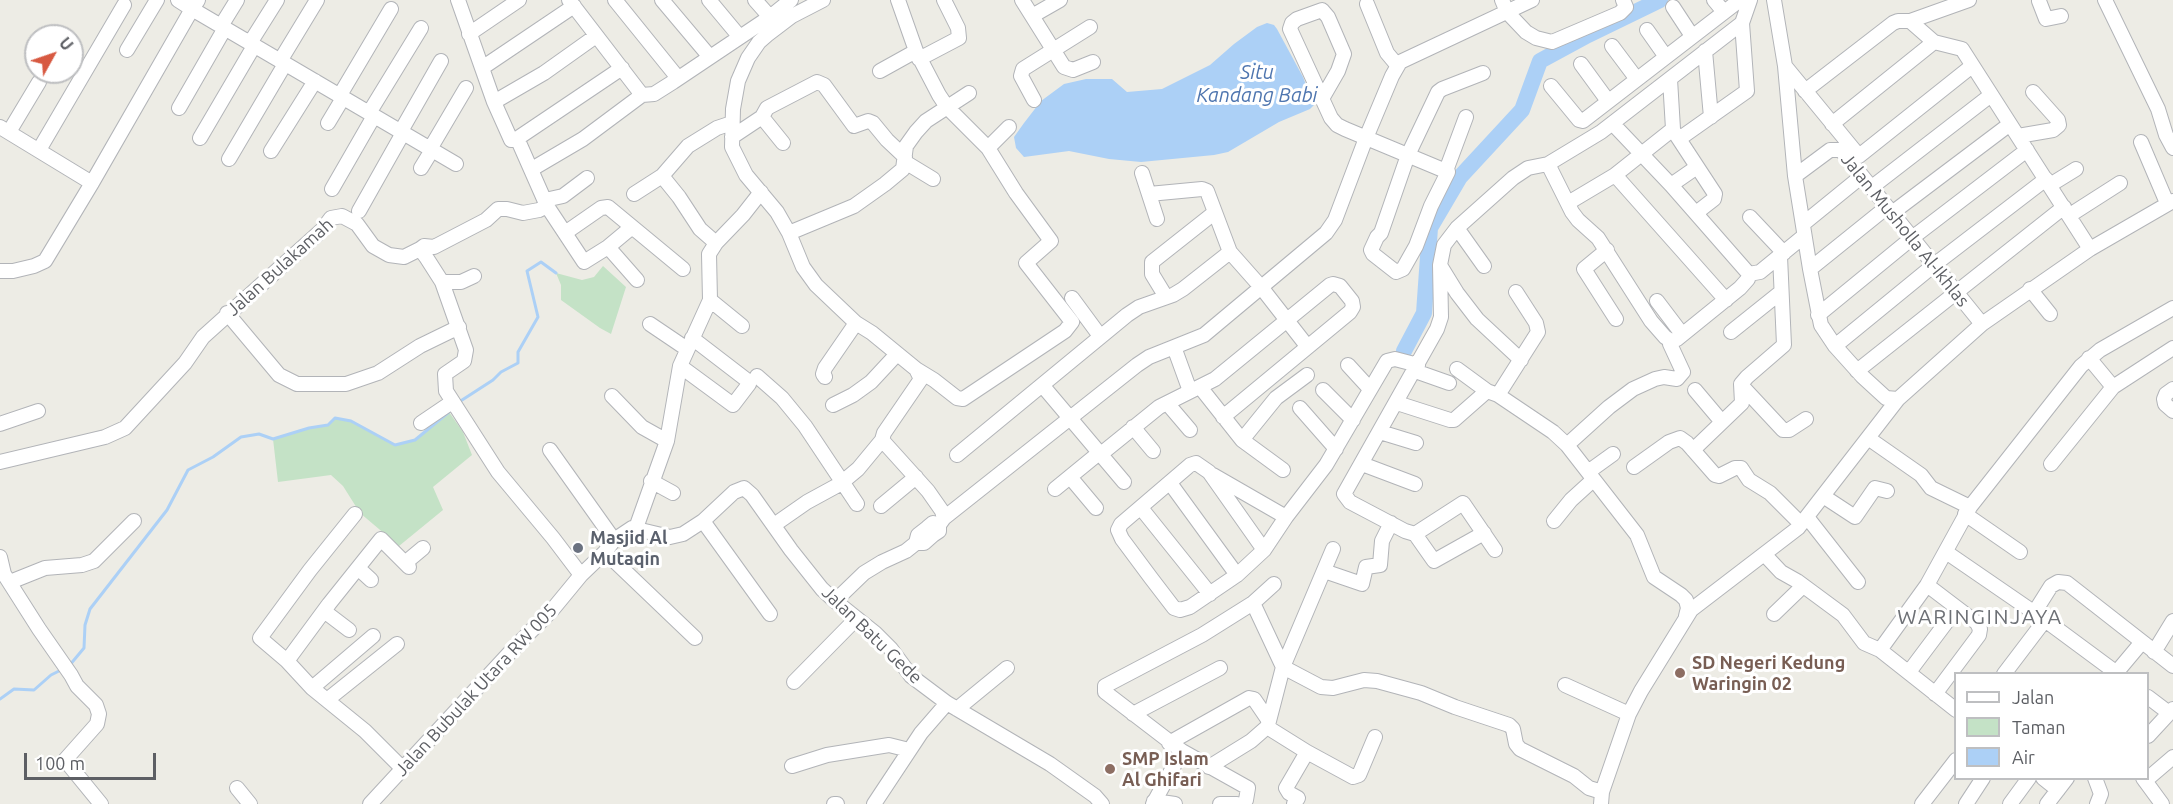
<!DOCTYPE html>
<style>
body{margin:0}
#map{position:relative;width:2173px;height:804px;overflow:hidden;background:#edece5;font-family:Ubuntu,sans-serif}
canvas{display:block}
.legend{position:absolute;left:1954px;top:672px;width:195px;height:108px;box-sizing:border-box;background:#fff;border:2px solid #bebfc1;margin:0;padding:8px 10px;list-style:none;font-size:18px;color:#5d5f64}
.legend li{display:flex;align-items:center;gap:12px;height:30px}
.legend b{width:30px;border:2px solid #bebfc1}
.north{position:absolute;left:24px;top:24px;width:60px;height:60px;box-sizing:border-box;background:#fff;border:2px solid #bebfc1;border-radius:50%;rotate:50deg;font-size:16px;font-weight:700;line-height:24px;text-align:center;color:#5d5f64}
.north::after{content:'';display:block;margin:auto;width:21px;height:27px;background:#d75941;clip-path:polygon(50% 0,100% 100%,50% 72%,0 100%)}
.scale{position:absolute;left:24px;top:753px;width:132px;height:27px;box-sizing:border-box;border:3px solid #5d5f64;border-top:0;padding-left:8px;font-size:18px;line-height:21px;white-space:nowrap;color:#5d5f64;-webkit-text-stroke:4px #fff;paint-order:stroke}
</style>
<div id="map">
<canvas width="2173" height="804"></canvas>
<ul class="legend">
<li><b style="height:8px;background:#fff"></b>Jalan</li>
<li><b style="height:16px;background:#c4e2c6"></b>Taman</li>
<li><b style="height:16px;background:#acd0f6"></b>Air</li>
</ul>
<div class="north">U</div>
<div class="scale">100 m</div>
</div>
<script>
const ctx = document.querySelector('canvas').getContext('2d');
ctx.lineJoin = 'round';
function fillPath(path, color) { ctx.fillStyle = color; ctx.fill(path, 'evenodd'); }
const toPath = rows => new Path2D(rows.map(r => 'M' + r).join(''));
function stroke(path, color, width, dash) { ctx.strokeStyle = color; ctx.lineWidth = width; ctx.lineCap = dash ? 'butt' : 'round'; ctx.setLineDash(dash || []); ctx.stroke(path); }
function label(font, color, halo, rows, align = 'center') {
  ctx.font = font + ' Ubuntu,sans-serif'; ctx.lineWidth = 6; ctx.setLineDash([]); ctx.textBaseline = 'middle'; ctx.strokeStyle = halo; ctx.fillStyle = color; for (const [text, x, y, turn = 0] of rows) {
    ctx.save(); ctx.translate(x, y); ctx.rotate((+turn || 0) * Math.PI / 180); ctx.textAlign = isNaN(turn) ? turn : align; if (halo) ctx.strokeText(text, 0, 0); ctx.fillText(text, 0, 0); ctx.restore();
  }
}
const green = toPath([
 [603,266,626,287,611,334,600,328,561,300,561,285,556,273,582,280,594,277],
 [449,412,463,432,472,455,433,487,443,510,399,546,360,513,343,486,331,475,278,482,273,439,309,428,328,425,335,418,351,421,395,445,415,439]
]);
const water = toPath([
 [1267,23,1274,25,1277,29,1303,77,1314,105,1310,109,1279,122,1228,152,1214,155,1141,162,1109,159,1069,151,1024,157,1016,148,1014,137,1024,123,1041,101,1064,84,1086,79,1112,79,1127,92,1162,89,1210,65,1234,44,1257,27]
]);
const stream = toPath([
 [459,402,493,380,501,372,518,363,518,352,538,317,527,271,541,262,556,273],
 [69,666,84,648,85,625,90,609,167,510,188,470,213,457,241,437,259,434,273,439,309,428,328,425,335,418,351,421,395,445,415,440,449,412],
 [0,699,14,689,34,690,51,675,63,669]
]);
const river = toPath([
 [1404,351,1424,313,1430,228,1460,177,1522,110,1540,61,1588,35,1660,0]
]);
const minor = toPath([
 [178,0,192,9,198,0],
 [458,0,494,102,511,140,515,140,622,68],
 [569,0,642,95],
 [615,0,678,78],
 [662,0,710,57],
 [709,0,739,36],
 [755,0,770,17],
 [898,0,916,51,939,95,947,107,988,148,1016,193,1051,241,1026,263,1072,322,1065,331,963,399,957,398,934,380,916,369],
 [1022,0,1064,67,1073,70,1093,62],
 [1502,0,1507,12,1526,32,1536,38,1552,42,1620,13,1626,7,1623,0],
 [1714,0,1724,12],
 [1774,0,1785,66,1795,176,1810,269,1821,325,1835,346,1862,376,1886,398,1898,399],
 [2105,0,2158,109,2166,135,2173,148],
 [2039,1,2046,19,2061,16],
 [1367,4,1387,53,1397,65],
 [1673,7,1692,36],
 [1032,16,1060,0],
 [1910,21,1969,0],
 [221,26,237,0],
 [1647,30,1666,57],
 [469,34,519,0],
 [250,43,277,0],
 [1612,46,1636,78],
 [127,50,157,0],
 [1705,51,1711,117],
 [919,59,959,38,958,28,944,0],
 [280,61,317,0],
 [1581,64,1608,101],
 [1785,66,1859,156,1972,66],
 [482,68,574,6],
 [880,71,916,51],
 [1551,86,1579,120,1583,121,1740,0],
 [1805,91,1893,23,1898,21,1910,21,1934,42,1962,49,2090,249],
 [340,95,391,9],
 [1323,97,1338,71,1344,54,1328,17,1322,10,1297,19,1292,23,1290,29,1331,118,1337,125,1345,129,1448,172],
 [1034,100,1021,76,1023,69,1090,27],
 [494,102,544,73,596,36],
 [179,108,225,28],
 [369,113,421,28],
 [762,117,783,143],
 [1466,117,1447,168,1448,172,1431,206,1416,246,1403,269,1396,272,1373,254,1371,250,1377,237,1381,233,1408,155,1438,92,1442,89,1483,73],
 [328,123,343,98],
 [1613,124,1671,185,1749,274,1748,279,1740,288,1677,339,1671,341],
 [1832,124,1934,42],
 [0,127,92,183],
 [401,131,441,61],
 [9,132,39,82],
 [1675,133,1715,194,1714,199,1696,213],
 [2018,136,2053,130,2059,125,2058,120,2033,92],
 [732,137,762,117,767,108,817,82,824,85,854,126,868,121,873,123,887,140,905,157],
 [200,138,254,46],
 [517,138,547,206,584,262,608,247,632,227],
 [1679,139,1747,91,1742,23],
 [2141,142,2167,203],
 [988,148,1009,127],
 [430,149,466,88],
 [39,150,124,5],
 [271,151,315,81],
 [229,159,285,64],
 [905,162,933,179],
 [1548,164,1572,212,1578,220,1598,238,1651,321,1665,337,1671,341,1670,344,1683,372,1677,379,1664,377,1655,379,1633,389,1609,407,1567,445],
 [421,168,432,150],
 [532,169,583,139,642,95,654,94,673,82,770,17,791,0],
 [1142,173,1157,219],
 [1615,175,1726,300],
 [662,176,679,197,700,229,716,243],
 [1795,176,1830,150,1841,150,1982,324],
 [1671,185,1697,167],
 [2050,185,2076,169],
 [1872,187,1991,95],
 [332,189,374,116],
 [634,194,662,176,688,146,717,128,732,123],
 [1149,194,1202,189,1207,191,1230,252,1261,287,1307,346],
 [545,200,563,196,587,178],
 [1568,203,1615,175,1673,129,1670,79],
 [359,211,403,133],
 [1892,213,2010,124],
 [2070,215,2120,183],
 [1750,217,1784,253],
 [1803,224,1862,176],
 [1457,228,1484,266],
 [565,233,601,208,608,207,683,269],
 [789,233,854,206,885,184,903,169,906,146,916,132,926,121,969,93],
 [608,247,637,280],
 [420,249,424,246,434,247,486,220,498,209,507,209,523,213,539,210,547,206],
 [1607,250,1584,269,1616,319],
 [1441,267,1457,293,1477,319,1521,360],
 [1810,269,1887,207],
 [0,271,13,271,34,266,45,261,92,183,192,9,456,164],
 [1749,274,1760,272,1804,236],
 [442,282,461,282,474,276],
 [2030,289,2050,314],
 [1166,297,1152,274,1152,262,1214,213],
 [1072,298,1100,336],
 [710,300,742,326],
 [1657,301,1682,334],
 [227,313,279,375,297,384,346,384,378,373,420,346,459,327],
 [1818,315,1912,238,2027,150],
 [650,324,687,349],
 [1731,332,1781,292],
 [1835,346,1934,265,2046,179],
 [1174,347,1190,391],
 [2089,358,2113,387],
 [1348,365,1370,389],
 [680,366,733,405,749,384,748,381,692,338],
 [1457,369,1487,391],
 [1415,371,1449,383],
 [1857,371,2064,207],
 [757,376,782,398,805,426,857,504],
 [825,377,823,374,825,368,856,323],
 [1042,385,1124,482],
 [1741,385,1783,430,1789,430,1806,419],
 [1200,387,1242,440,1283,470],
 [2173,389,2166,394,2164,399,2165,404,2173,411],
 [1323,390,1353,420],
 [1695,390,1722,422],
 [1498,395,1538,332,1536,323,1516,292],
 [612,396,642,427,667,441],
 [1167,403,1190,430],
 [1397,403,1450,420,1454,420,1487,391,1498,395,1553,432,1567,445,1637,535,1654,577,1681,595,1686,600,1688,608,1686,616],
 [833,405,853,395,871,382,897,354],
 [1300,408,1336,449],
 [421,423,452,402],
 [0,424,38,411],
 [1133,427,1153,451],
 [1380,432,1416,443],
 [1868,438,1921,475,1931,488,1970,507],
 [882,440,928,491,942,511,944,518],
 [1242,440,1276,398,1307,375],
 [550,450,614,540],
 [1693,450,1742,403,1741,384,1747,377,1784,345,1780,256],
 [1101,454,1159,407,1215,379,1330,285,1333,284,1340,286,1352,301,1353,307,1350,312,1223,417],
 [957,455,1127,315,1139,307,1173,295,1183,289,1230,252],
 [0,462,105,437,125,428,185,363,203,337,322,230,331,218,342,216,357,224,373,246,389,255,404,257,420,249,426,257,442,282,466,350,464,361,445,374,446,391,498,472,553,538,581,575],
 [1362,464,1415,484],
 [2051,464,2113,387,2173,348],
 [1634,467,1669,442,1680,438,1687,443,1715,475,1719,476,1735,468,1741,468,1749,480,1770,493,1801,524],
 [1588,472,1613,454],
 [1213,475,1286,517,1326,465,1387,361,1395,359,1418,365],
 [1070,477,1096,508],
 [651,481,673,493],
 [1170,483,1237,575],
 [1055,489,1099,453],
 [1823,496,1855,517,1875,488,1887,491],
 [881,506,916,477],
 [1141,508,1210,594],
 [355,514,310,570,260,638,287,661,312,688,365,731,403,769],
 [1965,514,2020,552],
 [1807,517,1858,582],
 [703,521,770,614],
 [1554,521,1571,500,1593,480],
 [774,525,807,502,840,484,858,469,882,440,884,433,921,379,916,369,872,333,856,323,816,285,803,267,789,233,777,212,746,175,732,147,733,109,738,81,748,58,759,42,767,35,792,16,823,0],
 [636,528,667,441,680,366,710,300,709,254,716,243,743,215,761,192],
 [1415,534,1434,561,1484,533],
 [916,543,924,543,933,535,939,531,939,525,944,518,1137,365,1149,357,1204,335,1326,233,1335,220,1366,138,1392,76,1400,62,1532,0],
 [1264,550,1209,472,1196,463,1190,465,1121,524,1118,530,1122,539,1151,578,1174,608,1180,610,1190,607,1237,575,1264,550,1286,517],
 [1495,550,1463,503,1415,534,1405,531,1350,502,1344,494,1437,329,1441,317,1440,265,1444,245,1457,228,1513,178,1528,168,1548,164,1601,132,1742,23,1750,0],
 [605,552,695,638],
 [1946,552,2045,620,2118,674],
 [1765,555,1781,572,1797,581,1843,615,1864,643,1880,650],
 [0,557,4,574,39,629,71,675,77,686,96,705,99,714,97,724,65,760,101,804],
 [405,563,423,548],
 [358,568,371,580],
 [1324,571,1362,584,1366,567,1380,565,1382,541,1391,523],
 [10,582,45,568,82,565,94,561,134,521],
 [1927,585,1977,623,1980,629,1979,635,1935,694],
 [835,601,864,573,882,562,906,551,916,543,918,535,927,528,933,523,939,525],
 [1253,603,1283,667,1321,687,1333,688,1364,680,1377,681,1421,693,1455,707,1509,725,1513,729,1516,744,1520,749,1574,776,1589,788,1602,792],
 [324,611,349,630],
 [2034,613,2051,586,2058,582,2067,583,2173,666],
 [1774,614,1803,586],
 [2154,652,2173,621],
 [287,661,329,604,381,539,409,567],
 [1909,672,1957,608],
 [2116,673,2142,642],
 [2004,674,2045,620],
 [794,682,856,619],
 [1565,685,1629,714],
 [312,688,373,636],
 [2148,697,2169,713],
 [327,700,397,644],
 [957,709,1007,668],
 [1956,710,1880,650,1927,585,1970,507,2081,366,2100,350,2173,308],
 [1133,714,1220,668],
 [1269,721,1283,667,1333,549],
 [1267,727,1307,752,1353,777,1359,775,1375,737],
 [2148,736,2173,709],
 [1169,743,1249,698,1254,699,1269,721,1267,727,1251,741,1209,767],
 [1182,751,1105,692,1105,686,1202,635,1253,603,1274,584],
 [792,766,827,755,889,745,909,750],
 [2043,778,2058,790],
 [2095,778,2101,794,2097,804],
 [2143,778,2162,804],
 [2145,781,2173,757],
 [237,788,250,804],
 [1154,801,1175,804],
 [370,804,515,647,553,609,581,575,605,552,614,540,632,528,670,537,683,534,703,521,734,492,744,488,752,495,791,550,822,589,835,601,875,633,891,649,911,676,947,703,1050,764,1095,796,1102,804],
 [834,804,837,804],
 [874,804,921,733,947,703],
 [1153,804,1182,751,1248,788,1246,800,1243,804],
 [1220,804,1237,804],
 [1294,804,1298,798,1289,793,1286,788,1307,752],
 [1601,804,1602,792,1629,714,1641,691,1691,610,1798,528,1898,399,1982,324,2090,249,2173,201],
 [1922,804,1956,760],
 [1966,804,1983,778],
 [2010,804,2029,778],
 [2047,804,2067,778]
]);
const markers = [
 [578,548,6,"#6b7280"],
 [1680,673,6,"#8d6e63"],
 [1110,769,6,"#8d6e63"]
];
const streetNames = [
 ["Jalan Musholla Al-Ikhlas",1905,230,51],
 ["Jalan Bulakamah",280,267,-42],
 ["Jalan Batu Gede",872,635,44],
 ["Jalan Bubulak Utara RW 005",476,690,-47]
];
const worshipNames = [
 ["Masjid Al",590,538],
 ["Mutaqin",590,559]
];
const educationNames = [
 ["SD Negeri Kedung",1692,663],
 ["Waringin 02",1692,684],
 ["SMP Islam",1122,759],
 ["Al Ghifari",1122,780]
];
const waterNames = [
 ["Situ",1257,72],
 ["Kandang Babi",1257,95]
];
const quarterNames = [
 ["WARINGINJAYA",1980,617]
];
fillPath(green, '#c4e2c6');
fillPath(water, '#acd0f6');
stroke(stream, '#acd0f6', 3);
stroke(river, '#acd0f6', 16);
stroke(minor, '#b2b4b8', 16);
stroke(minor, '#fff', 14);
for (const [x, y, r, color] of markers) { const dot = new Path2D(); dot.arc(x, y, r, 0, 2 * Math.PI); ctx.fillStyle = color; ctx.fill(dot); stroke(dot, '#fff', 2); }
label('18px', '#5d5f64', '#fff', streetNames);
label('bold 18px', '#5b616d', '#fff', worshipNames, 'left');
label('bold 18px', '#785e54', '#fff', educationNames, 'left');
label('italic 20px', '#4e75af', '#fff', waterNames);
ctx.letterSpacing = '1.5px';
label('21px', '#6e7176', '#fff', quarterNames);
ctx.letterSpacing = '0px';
</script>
